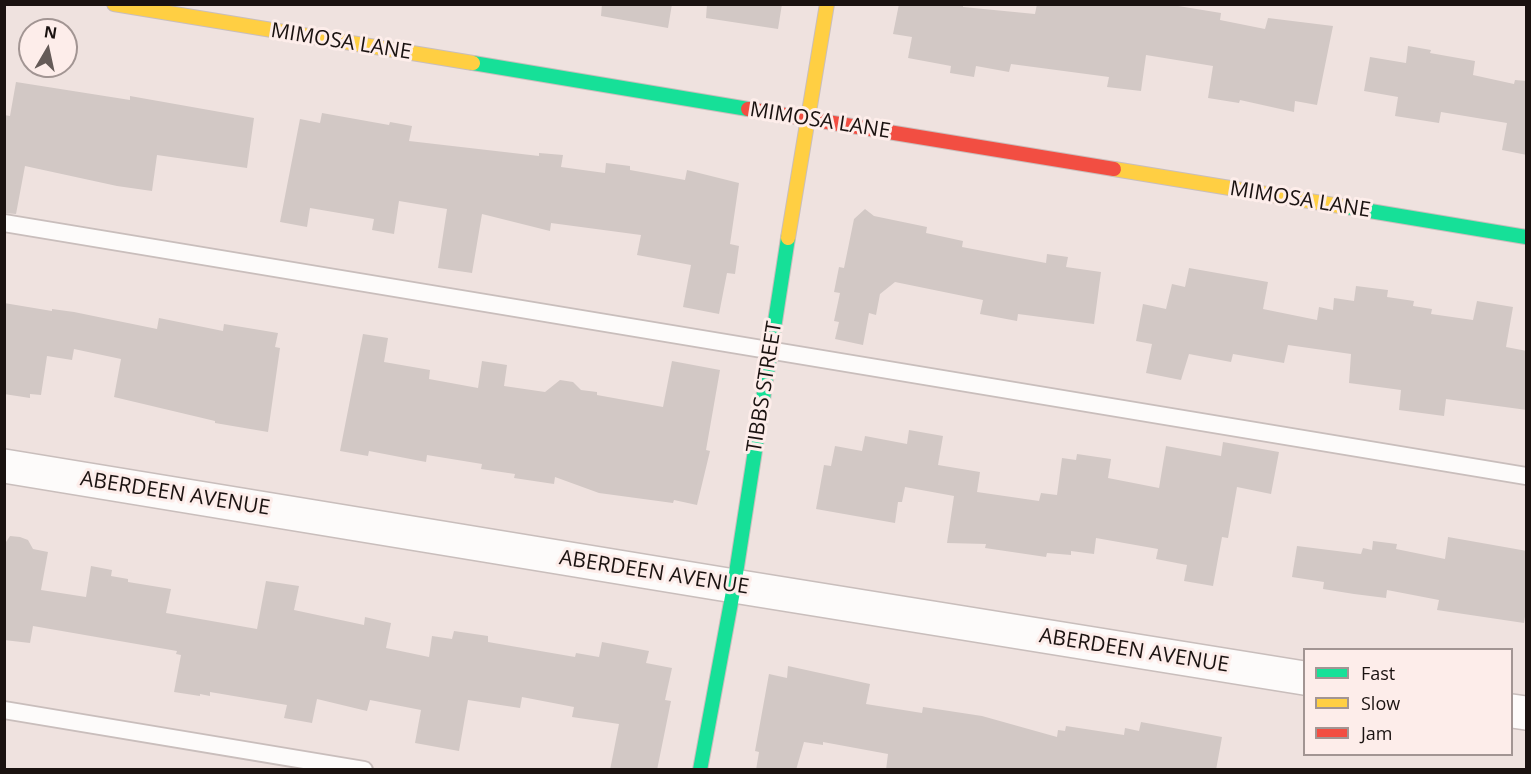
<!DOCTYPE html>
<style>
body{margin:0}
#map{position:relative;width:1531px;height:774px;overflow:hidden;background:#efe2df;font-family:"Open Sans",sans-serif}
canvas{display:block}
.frame{position:absolute;inset:0;border:6px solid #1a1210;pointer-events:none}
.legend{position:absolute;left:1303px;top:648px;width:210px;height:108px;box-sizing:border-box;background:#fdedea;border:2px solid #a29593;margin:0;padding:8px 10px;list-style:none;font-size:18px;color:#1a1210}
.legend li{display:flex;align-items:center;gap:12px;height:30px}
.legend b{width:30px;border:2px solid #a29593}
.north{position:absolute;left:18px;top:18px;width:60px;height:60px;box-sizing:border-box;background:#fdedea;border:2px solid #a29593;border-radius:50%;rotate:9deg;font-size:16px;font-weight:700;line-height:24px;text-align:center;color:#1a1210}
.north::after{content:'';display:block;margin:auto;width:21px;height:27px;background:#655b58;clip-path:polygon(50% 0,100% 100%,50% 72%,0 100%)}
</style>
<div id="map">
<canvas width="1531" height="774"></canvas>
<div class="frame"></div>
<ul class="legend">
<li><b style="height:8px;background:#16e098"></b>Fast</li>
<li><b style="height:8px;background:#ffcf43"></b>Slow</li>
<li><b style="height:8px;background:#f24e42"></b>Jam</li>
</ul>
<div class="north">N</div>
</div>
<script>
const ctx = document.querySelector('canvas').getContext('2d');
ctx.lineJoin = 'round';
function fillPath(path, color) { ctx.fillStyle = color; ctx.fill(path, 'evenodd'); }
const toPath = rows => new Path2D(rows.map(r => 'M' + r).join(''));
function stroke(path, color, width, dash) { ctx.strokeStyle = color; ctx.lineWidth = width; ctx.lineCap = dash ? 'butt' : 'round'; ctx.setLineDash(dash || []); ctx.stroke(path); }
function label(font, color, halo, rows, align = 'center') {
  ctx.font = font + ' "Open Sans",sans-serif'; ctx.lineWidth = 6; ctx.setLineDash([]); ctx.textBaseline = 'middle'; ctx.strokeStyle = halo; ctx.fillStyle = color; for (const [text, x, y, turn = 0] of rows) {
    ctx.save(); ctx.translate(x, y); ctx.rotate((+turn || 0) * Math.PI / 180); ctx.textAlign = isNaN(turn) ? turn : align; if (halo) ctx.strokeText(text, 0, 0); ctx.fillText(text, 0, 0); ctx.restore();
  }
}
const building = toPath([
 [602,4,672,4,668,28,601,16],
 [707,4,782,4,778,29,706,18],
 [899,4,963,4,963,7,1035,14,1037,4,1166,4,1221,13,1220,20,1265,29,1268,18,1333,26,1317,105,1295,101,1294,112,1240,100,1239,103,1208,98,1213,66,1146,55,1141,91,1107,87,1109,77,1011,64,1009,72,976,66,974,77,950,73,951,66,908,58,912,37,893,34],
 [1408,46,1431,50,1430,53,1475,61,1473,75,1514,84,1515,80,1527,81,1527,155,1502,150,1507,123,1441,112,1439,123,1395,116,1398,97,1364,91,1370,57,1406,63],
 [16,82,130,100,130,96,254,118,247,168,157,155,152,191,117,186,25,166,16,214,4,213,4,115,10,116],
 [322,113,389,125,390,122,412,126,409,141,539,156,539,153,563,155,561,167,605,173,606,163,630,166,630,170,685,180,687,170,739,183,730,244,739,246,735,274,727,273,719,314,683,307,691,265,637,255,641,235,551,223,550,231,482,214,472,273,438,268,447,209,399,201,394,234,372,230,374,219,310,208,307,227,280,222,300,119,320,123],
 [865,209,874,216,927,227,926,233,963,241,962,247,1046,263,1047,254,1068,257,1066,267,1101,272,1094,324,1018,314,1017,321,980,314,983,300,895,282,880,294,876,315,869,313,863,345,835,339,839,322,834,321,840,293,834,292,839,267,844,268,854,219],
 [1189,268,1268,282,1263,309,1317,320,1319,307,1333,310,1334,298,1354,301,1356,286,1388,290,1387,297,1414,301,1413,306,1432,309,1431,314,1473,320,1477,301,1513,307,1506,347,1527,351,1527,410,1446,399,1444,416,1399,410,1401,390,1349,383,1351,354,1288,345,1284,363,1233,354,1231,362,1189,354,1181,380,1146,373,1152,344,1136,341,1143,304,1166,309,1172,284,1185,287],
 [4,303,52,311,52,309,74,312,157,329,159,318,223,331,224,324,278,333,275,347,280,348,268,432,215,423,215,421,114,397,121,359,74,349,72,360,47,356,41,395,30,394,30,398,4,394],
 [363,334,388,338,384,362,430,370,429,379,478,388,482,361,507,365,504,386,545,392,560,380,573,382,581,390,597,392,597,395,663,407,672,361,720,370,706,450,710,451,697,505,674,500,673,503,599,493,555,477,554,484,514,478,515,474,481,469,482,464,427,455,426,462,369,451,368,456,340,451],
 [909,430,943,436,938,465,980,472,977,492,1039,501,1041,493,1057,495,1062,458,1076,460,1077,454,1111,459,1108,478,1159,488,1166,446,1221,456,1223,442,1279,452,1271,494,1237,487,1228,538,1222,537,1213,586,1184,581,1187,565,1156,559,1158,549,1096,538,1094,554,1071,551,1071,555,1047,553,1046,557,985,548,986,544,947,543,954,496,905,487,902,502,898,502,895,523,816,509,824,465,831,466,835,446,862,451,865,436,907,444],
 [10,536,20,537,28,540,33,549,48,552,41,590,86,597,91,566,112,570,111,576,128,579,128,582,171,589,166,613,257,629,266,581,299,586,294,610,364,625,365,617,391,623,386,648,429,657,432,636,452,639,454,631,488,636,488,642,575,657,576,653,599,657,602,642,649,651,646,663,672,668,665,700,671,701,657,770,610,770,619,724,572,717,574,707,522,697,520,708,468,700,459,751,415,743,421,710,370,700,367,711,317,699,312,723,284,718,287,705,210,692,210,696,200,694,200,696,174,692,181,655,176,654,177,651,33,626,30,643,4,640,4,545],
 [1448,537,1527,551,1527,604,1524,623,1437,610,1439,600,1387,590,1386,598,1354,594,1323,589,1324,582,1292,577,1297,546,1361,554,1363,548,1372,550,1373,541,1397,544,1396,549,1445,559],
 [788,666,870,684,866,704,922,713,923,707,982,716,1057,737,1058,730,1065,731,1066,726,1124,735,1125,728,1139,731,1141,722,1222,737,1216,770,886,770,888,754,823,742,823,745,804,742,796,770,756,770,759,752,755,751,769,674,787,678]
]);
const lane = toPath([
 [4,223,1526,476],
 [4,710,364,770]
]);
const street = toPath([
 [4,466,734,586,1304,678],
 [1512,711,1526,713]
]);
const fast = toPath([
 [473,63,748,109],
 [1346,207,1526,237],
 [700,770,734,586,788,238]
]);
const slow = toPath([
 [114,4,473,63],
 [1114,169,1346,207],
 [788,238,827,4]
]);
const jam = toPath([
 [748,109,1114,169]
]);
const streetNames = [
 ["MIMOSA LANE",341,42,9],
 ["MIMOSA LANE",820,121,9],
 ["MIMOSA LANE",1300,200,9],
 ["TIBBS STREET",765,387,-81],
 ["ABERDEEN AVENUE",175,494,9],
 ["ABERDEEN AVENUE",654,573,9],
 ["ABERDEEN AVENUE",1134,651,9]
];
fillPath(building, '#d2c8c5');
stroke(lane, '#c9bebc', 20);
stroke(street, '#c9bebc', 36);
stroke(fast, '#c9bebc', 16);
stroke(slow, '#c9bebc', 16);
stroke(jam, '#c9bebc', 16);
stroke(lane, '#fdfbfa', 16);
stroke(street, '#fdfbfa', 33);
stroke(fast, '#16e098', 14);
stroke(slow, '#ffcf43', 14);
stroke(jam, '#f24e42', 14);
label('21px', '#1a1210', '#fdedea', streetNames);
</script>
